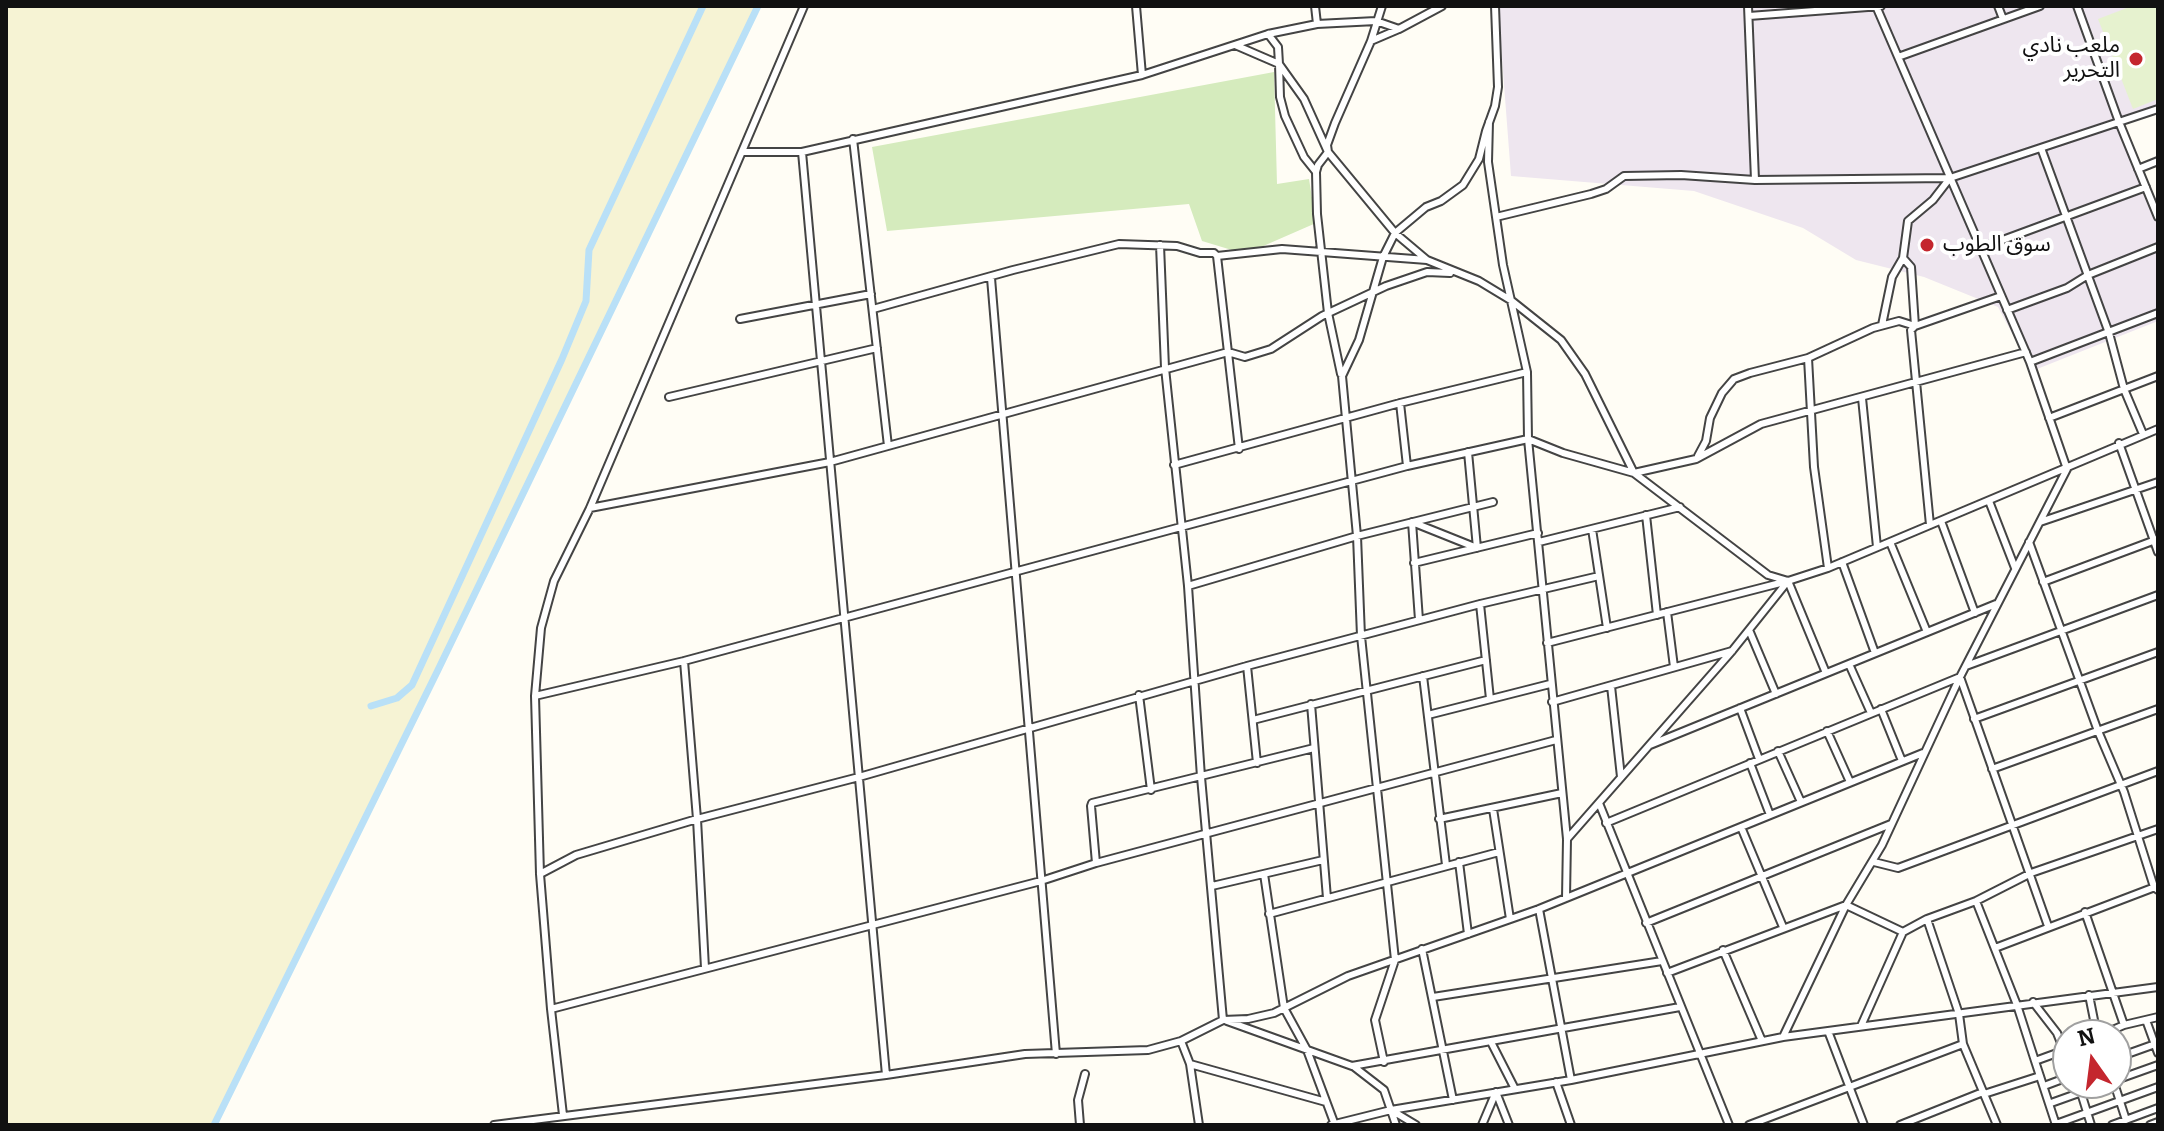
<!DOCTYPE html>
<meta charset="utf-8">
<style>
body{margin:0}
#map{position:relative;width:2164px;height:1131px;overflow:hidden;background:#fffdf5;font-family:Bitter,serif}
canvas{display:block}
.frame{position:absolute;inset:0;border:8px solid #111;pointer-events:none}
.north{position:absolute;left:2052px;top:1019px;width:80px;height:80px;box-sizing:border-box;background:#fff;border:2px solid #a0a0a0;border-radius:50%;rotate:346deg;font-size:22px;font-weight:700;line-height:32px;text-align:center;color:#111}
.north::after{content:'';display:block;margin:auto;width:28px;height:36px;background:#c4262e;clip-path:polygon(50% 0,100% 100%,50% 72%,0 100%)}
</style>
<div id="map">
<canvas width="2164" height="1131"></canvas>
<div class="frame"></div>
<div class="north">N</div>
</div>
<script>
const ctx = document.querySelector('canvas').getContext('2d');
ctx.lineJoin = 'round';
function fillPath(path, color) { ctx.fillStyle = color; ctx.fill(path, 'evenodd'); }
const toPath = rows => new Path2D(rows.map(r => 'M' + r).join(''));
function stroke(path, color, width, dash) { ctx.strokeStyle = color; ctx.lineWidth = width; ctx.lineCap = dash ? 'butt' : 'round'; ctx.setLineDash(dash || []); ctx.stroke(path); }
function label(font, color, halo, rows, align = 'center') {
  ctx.font = font + ' Bitter,"Noto Sans Arabic",serif'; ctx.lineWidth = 8; ctx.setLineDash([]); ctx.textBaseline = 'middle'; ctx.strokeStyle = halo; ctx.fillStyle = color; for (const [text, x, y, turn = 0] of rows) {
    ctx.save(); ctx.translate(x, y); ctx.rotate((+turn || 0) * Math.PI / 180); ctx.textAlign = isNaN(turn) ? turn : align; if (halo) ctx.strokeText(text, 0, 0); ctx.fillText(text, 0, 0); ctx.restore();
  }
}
const industrial = toPath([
 [1498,6,2158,6,2158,107,2116,122,2158,227,2158,321,2032,371,1998,307,1924,277,1856,260,1803,228,1694,191,1511,176]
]);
const farmland = toPath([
 [6,6,758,6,437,672,214,1125,6,1125]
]);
const green = toPath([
 [1274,72,1277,184,1309,179,1316,223,1245,254,1202,241,1189,204,887,231,872,147]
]);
const pitch = toPath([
 [2132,6,2158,6,2158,99,2133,109,2098,19]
]);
const canal = toPath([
 [371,706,397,698,412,685,562,359,586,301,589,250,703,6],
 [214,1125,437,672,758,6]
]);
const street = toPath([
 [1136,6,1142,75],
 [1315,6,1317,24],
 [1748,6,1755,180],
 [1998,6,2003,19],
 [2077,6,2119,122,2158,217],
 [1749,16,1881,6],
 [1268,34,1278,47,1279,64,1304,99,1328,152,1395,233,1426,207,1441,201,1463,185,1479,159,1486,131,1495,106,1498,87,1495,6],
 [1371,41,1382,6],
 [1235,45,1279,64,1280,97,1285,116,1304,157,1316,172,1318,165,1328,152,1327,145,1335,123,1371,41,1399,29],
 [1898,57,2040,6],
 [1489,122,1488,162,1503,265,1527,372,1528,439,1567,839,1566,898],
 [853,139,888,446],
 [2041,148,2109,333,2124,389,2143,434],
 [743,152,802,152,1142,75,1268,34,1317,24,1376,21,1399,29,1442,6],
 [802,152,886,1075],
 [2138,169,2158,161],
 [1316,172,1317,214,1328,313,1341,374],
 [1496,217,1591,194,1606,189,1624,176,1681,175,1755,180,1950,178,2158,109],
 [1160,245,1165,368,1188,586,1201,777,1223,1020],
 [1981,248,2146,187],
 [1217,256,1282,249,1427,260],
 [991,278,1056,1054],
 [873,309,1013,270,1119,244,1177,246,1200,253,1214,253,1217,256,1239,449],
 [2007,310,2067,288,2088,275,2158,247],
 [740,319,871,294],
 [1882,325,1892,277,1903,258,1908,221,1933,200,1950,178],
 [1808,358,1814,467,1828,568],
 [2030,362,2158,313],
 [669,397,877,348],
 [1862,398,1877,547],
 [1400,403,1407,466],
 [2049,418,2158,376],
 [2119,443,2158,552],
 [1698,456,1706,441,1710,418,1722,393,1734,379,1750,373,1808,358,1873,328,1899,321,1915,326,1911,267,1903,258],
 [1174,465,1400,403,1527,372],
 [1989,501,2015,568],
 [590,508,830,462,1228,352,1245,357,1271,349,1322,316,1386,286,1427,272,1450,273],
 [1646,515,1657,615],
 [1941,521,1975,613],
 [2040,522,2158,482],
 [1930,525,1911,330,1915,326,2001,296],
 [1592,529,1607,628],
 [1539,542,1680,507],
 [1890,542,1927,632],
 [2029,542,2098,731,2124,792,2154,887,2158,890],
 [1842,562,1875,653],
 [1414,563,1538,533],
 [2043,582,2158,539],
 [1188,586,1357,536,1493,502],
 [1480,604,1490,699],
 [1667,612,1674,667],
 [1419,620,1412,522,1477,548,1468,452],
 [1749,630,1776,694],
 [1547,643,1788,581,1828,568,2158,429],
 [684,661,697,819,705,968],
 [1849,664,1871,713],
 [1247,666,1257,763],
 [1966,666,2158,595],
 [1423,676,1446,865],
 [1611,686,1621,777],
 [1139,695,1151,790],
 [535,696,684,661,1407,466,1528,439,1563,453,1634,473,1696,459,1761,424,2026,352],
 [1552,702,1732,651],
 [1311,704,1327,898],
 [1740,708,1759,759],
 [1881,709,1902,761],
 [1428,715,1550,684],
 [1974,719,2158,652],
 [1253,720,1486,660],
 [1827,731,1850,782],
 [1650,745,1996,604],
 [1778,751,1801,802],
 [1750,763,1770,815],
 [1992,769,2158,709],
 [1599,803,1729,1125],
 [1493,809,1510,919],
 [1439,819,1562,793],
 [1606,823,1960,677,2048,926],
 [1741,827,1783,927],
 [1567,839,1732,651,1788,581],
 [1459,862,1468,934],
 [1874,862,1898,868,2158,771],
 [1096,863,1091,806,1092,803,1314,748],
 [540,874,576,855,697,819,859,777,1247,666,1480,604,1599,576],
 [1264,874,1284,1008,1307,1050,1335,1125],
 [1212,886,1323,860],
 [1976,901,2017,1005,2035,1061,2068,1049],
 [1539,909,1571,1080],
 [2085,912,2124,1025],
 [1269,914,1499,852],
 [1927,919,1959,1014,1963,1044,1997,1125],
 [1646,923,1891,824],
 [1995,948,2155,887],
 [1422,949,1453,1100],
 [1723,950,1762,1041],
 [1667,973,1846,905,1903,932,1927,919,1976,901,2031,873,2158,829],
 [2089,995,2097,1035],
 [1433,997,1662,961],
 [2033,1002,2057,1033,2068,1060],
 [551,1009,1041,881,1096,863,1556,740],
 [2146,1020,2158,1053],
 [1227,1021,1352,1066,1680,1007],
 [1861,1026,1903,932],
 [1828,1031,1864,1125],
 [2101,1035,2124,1025,2158,1017],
 [1783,1037,1846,905,1882,845,1960,677,2067,469,2030,362,1876,6],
 [1181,1041,1190,1064,1199,1125],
 [1491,1042,1515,1089],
 [2116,1058,2158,1043],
 [2035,1061,2056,1125],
 [1384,1062,1375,1020,1395,960,1361,636,1357,536,1342,376,1359,340,1383,257,1395,233,1427,260,1479,281,1512,301,1561,340,1585,374,1634,473,1768,575,1788,581,1826,673],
 [1190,1064,1326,1102],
 [1353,1066,1384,1090,1396,1125],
 [2116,1080,2158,1065],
 [1556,1082,1571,1125],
 [2078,1083,2091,1125],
 [2114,1083,2126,1120],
 [2044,1086,2068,1077],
 [1496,1092,1509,1125],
 [1984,1094,2040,1076],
 [2051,1103,2107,1083],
 [1391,1110,1416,1125],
 [563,1115,551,1009,540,874,535,696,541,628,554,581,590,508,804,6],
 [2056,1124,2158,1087],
 [494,1125,886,1075,1025,1054,1148,1050,1181,1041,1223,1020,1248,1019,1274,1013,1348,976,1539,909,1923,753],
 [1080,1125,1078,1100,1085,1074],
 [1331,1125,1391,1110,1571,1080,1783,1037,2158,987],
 [1482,1125,1496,1092],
 [1749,1125,1963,1044],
 [1900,1125,1983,1092],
 [2112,1125,2158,1108],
 [2150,1125,2158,1122]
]);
const markers = [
 [2136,59,8,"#c4262e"],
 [1927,245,8,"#c4262e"]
];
const poiNames = [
 ["ملعب نادي",2120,46],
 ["التحرير",2120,71],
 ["سوق الطوب",1943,245,"left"]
];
fillPath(industrial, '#eee6ef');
fillPath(farmland, '#f6f3d4');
fillPath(green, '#d5ebbd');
fillPath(pitch, '#e6f2cf');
stroke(canal, '#b9e0f7', 7);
stroke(street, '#444', 10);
stroke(street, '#fff', 6);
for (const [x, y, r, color] of markers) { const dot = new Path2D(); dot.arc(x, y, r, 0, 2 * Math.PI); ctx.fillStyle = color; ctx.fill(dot); stroke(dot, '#fff', 3); }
label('22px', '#111', '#fff', poiNames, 'right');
</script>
